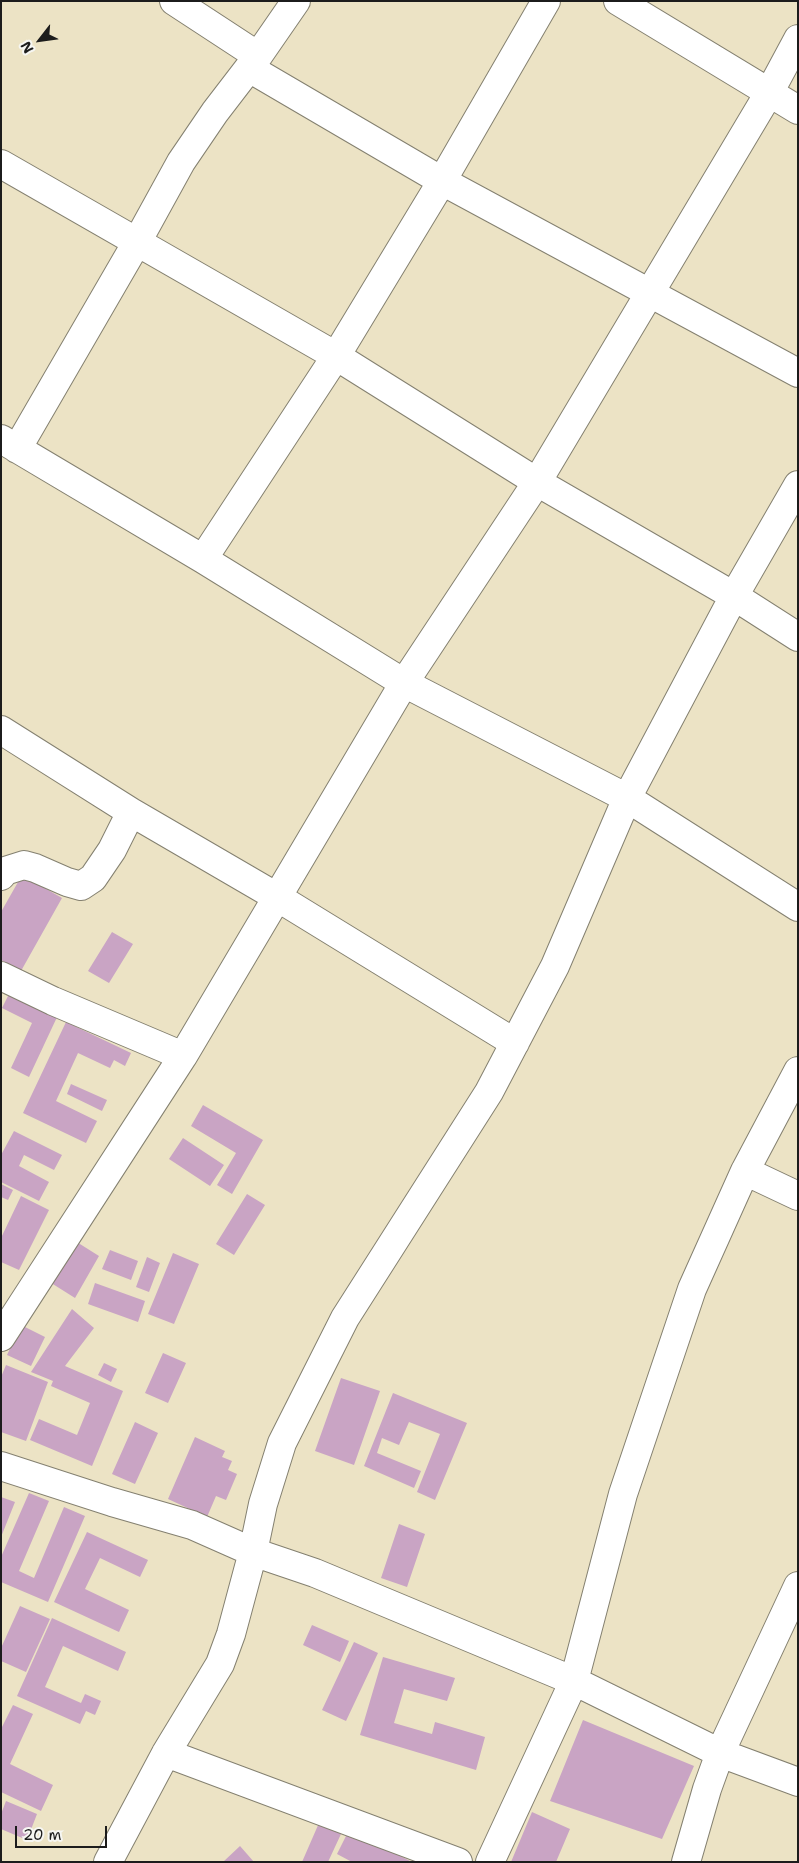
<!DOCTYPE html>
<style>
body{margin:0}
#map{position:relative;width:799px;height:1863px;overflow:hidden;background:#ece3c5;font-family:"Shantell Sans",sans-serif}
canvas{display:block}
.frame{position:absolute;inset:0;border:2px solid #1c1c1c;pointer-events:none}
.north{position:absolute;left:15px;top:15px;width:50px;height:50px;-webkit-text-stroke:4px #f6f6f2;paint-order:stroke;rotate:240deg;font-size:14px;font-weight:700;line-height:20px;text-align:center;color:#1c1c1c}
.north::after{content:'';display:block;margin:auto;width:18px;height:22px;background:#1c1c1c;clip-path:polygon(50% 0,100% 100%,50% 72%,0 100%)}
.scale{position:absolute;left:15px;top:1826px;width:92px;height:22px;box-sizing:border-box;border:2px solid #1c1c1c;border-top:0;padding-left:6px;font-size:15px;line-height:18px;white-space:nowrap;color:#1c1c1c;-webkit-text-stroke:4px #f6f6f2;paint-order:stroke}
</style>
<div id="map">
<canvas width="799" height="1863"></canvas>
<div class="frame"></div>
<div class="north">N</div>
<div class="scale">20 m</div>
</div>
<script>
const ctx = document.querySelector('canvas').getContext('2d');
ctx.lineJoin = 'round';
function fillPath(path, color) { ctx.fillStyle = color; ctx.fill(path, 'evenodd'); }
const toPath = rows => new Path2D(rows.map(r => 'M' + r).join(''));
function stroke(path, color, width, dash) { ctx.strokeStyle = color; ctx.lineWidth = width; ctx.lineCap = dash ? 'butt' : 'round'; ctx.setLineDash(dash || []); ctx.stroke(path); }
const building = toPath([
 [22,875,62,898,21,971,1,960,1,912],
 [112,932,133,944,109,983,88,971],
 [10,992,58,1015,29,1077,11,1068,32,1023,2,1008],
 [66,1022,131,1053,125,1066,114,1060,110,1068,78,1053,56,1101,97,1121,86,1143,23,1113],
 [71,1084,107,1100,102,1111,67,1094],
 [203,1105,263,1140,232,1194,217,1185,236,1153,191,1126],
 [14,1131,62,1155,54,1170,24,1155,19,1166,49,1182,39,1201,1,1182,1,1155],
 [183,1138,224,1165,210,1186,169,1159],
 [1,1184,13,1190,8,1200,1,1197],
 [247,1194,265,1205,234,1255,216,1244],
 [21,1196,49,1210,19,1270,1,1262,1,1238],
 [72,1239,99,1256,75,1298,48,1281],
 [110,1250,138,1261,131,1280,102,1269],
 [173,1253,199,1264,174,1324,148,1314],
 [147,1257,160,1263,149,1292,136,1287],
 [95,1283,145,1301,138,1322,88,1304],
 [72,1309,94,1328,65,1366,123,1391,92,1466,30,1440,39,1419,77,1435,90,1403,51,1386,53,1381,31,1372],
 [21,1325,45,1337,31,1366,7,1355],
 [163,1353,186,1363,168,1403,145,1393],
 [104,1363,117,1369,111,1382,98,1375],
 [6,1365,48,1382,26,1441,1,1432,1,1377],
 [341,1378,380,1391,354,1465,315,1451],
 [393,1393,467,1423,435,1500,417,1492,440,1434,409,1422,399,1445,382,1438,377,1453,421,1471,414,1488,364,1466],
 [135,1422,158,1433,135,1484,112,1474],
 [195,1437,225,1451,222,1457,232,1461,228,1470,237,1474,226,1500,216,1496,207,1517,168,1499],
 [29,1493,49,1501,19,1571,34,1578,64,1507,85,1516,48,1602,1,1582,1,1557],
 [1,1497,15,1502,1,1537],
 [399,1524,425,1534,407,1587,381,1578],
 [87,1532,148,1560,140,1577,100,1558,85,1589,129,1610,119,1632,54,1602],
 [20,1606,50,1619,26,1672,1,1661,1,1648],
 [52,1618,126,1652,118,1671,63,1646,45,1687,81,1703,85,1694,101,1701,95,1715,86,1711,80,1724,17,1696],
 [312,1625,349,1641,340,1662,303,1645],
 [354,1642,378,1653,346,1721,322,1710],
 [383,1657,455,1678,447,1701,404,1689,394,1723,432,1734,435,1722,485,1737,476,1770,360,1735],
 [13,1705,33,1714,10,1764,53,1785,41,1811,1,1792,1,1729],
 [583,1720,694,1766,662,1839,550,1801],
 [6,1801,37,1814,27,1840,1,1829,1,1814],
 [532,1812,570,1829,556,1862,511,1862],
 [319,1823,341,1834,328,1862,302,1862],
 [349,1830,412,1862,352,1862,337,1854],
 [240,1846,254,1862,223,1862]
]);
const minor = toPath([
 [174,1,258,56],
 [618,1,798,110],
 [249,68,442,181,798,373],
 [1,164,336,356,537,482,734,596,798,637],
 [1,439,203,559,404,683,627,798,798,907],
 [17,449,137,242,181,162,215,112,258,56,296,1],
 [203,559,336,356,442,181,546,1],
 [1,730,131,812,277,897,515,1043],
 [1,876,5,871,24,865,35,868,67,882,81,886,93,878,112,850,131,812],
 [1,976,53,1001,183,1056],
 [745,1171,798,1196],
 [1,1337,183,1056,404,683,537,482,769,93,798,39],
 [1,1466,112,1502,192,1525,253,1552,315,1573,574,1681,720,1753,798,1782],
 [166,1753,458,1862],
 [108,1862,166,1753,220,1664,231,1634,253,1552,263,1504,282,1443,345,1318,489,1092,555,966,627,798,734,596,798,485],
 [490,1862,574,1681,623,1494,692,1289,745,1171,798,1071],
 [686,1862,707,1789,720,1753,798,1586]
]);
fillPath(building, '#c9a4c4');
stroke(minor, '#848070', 30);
stroke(minor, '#fff', 28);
</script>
